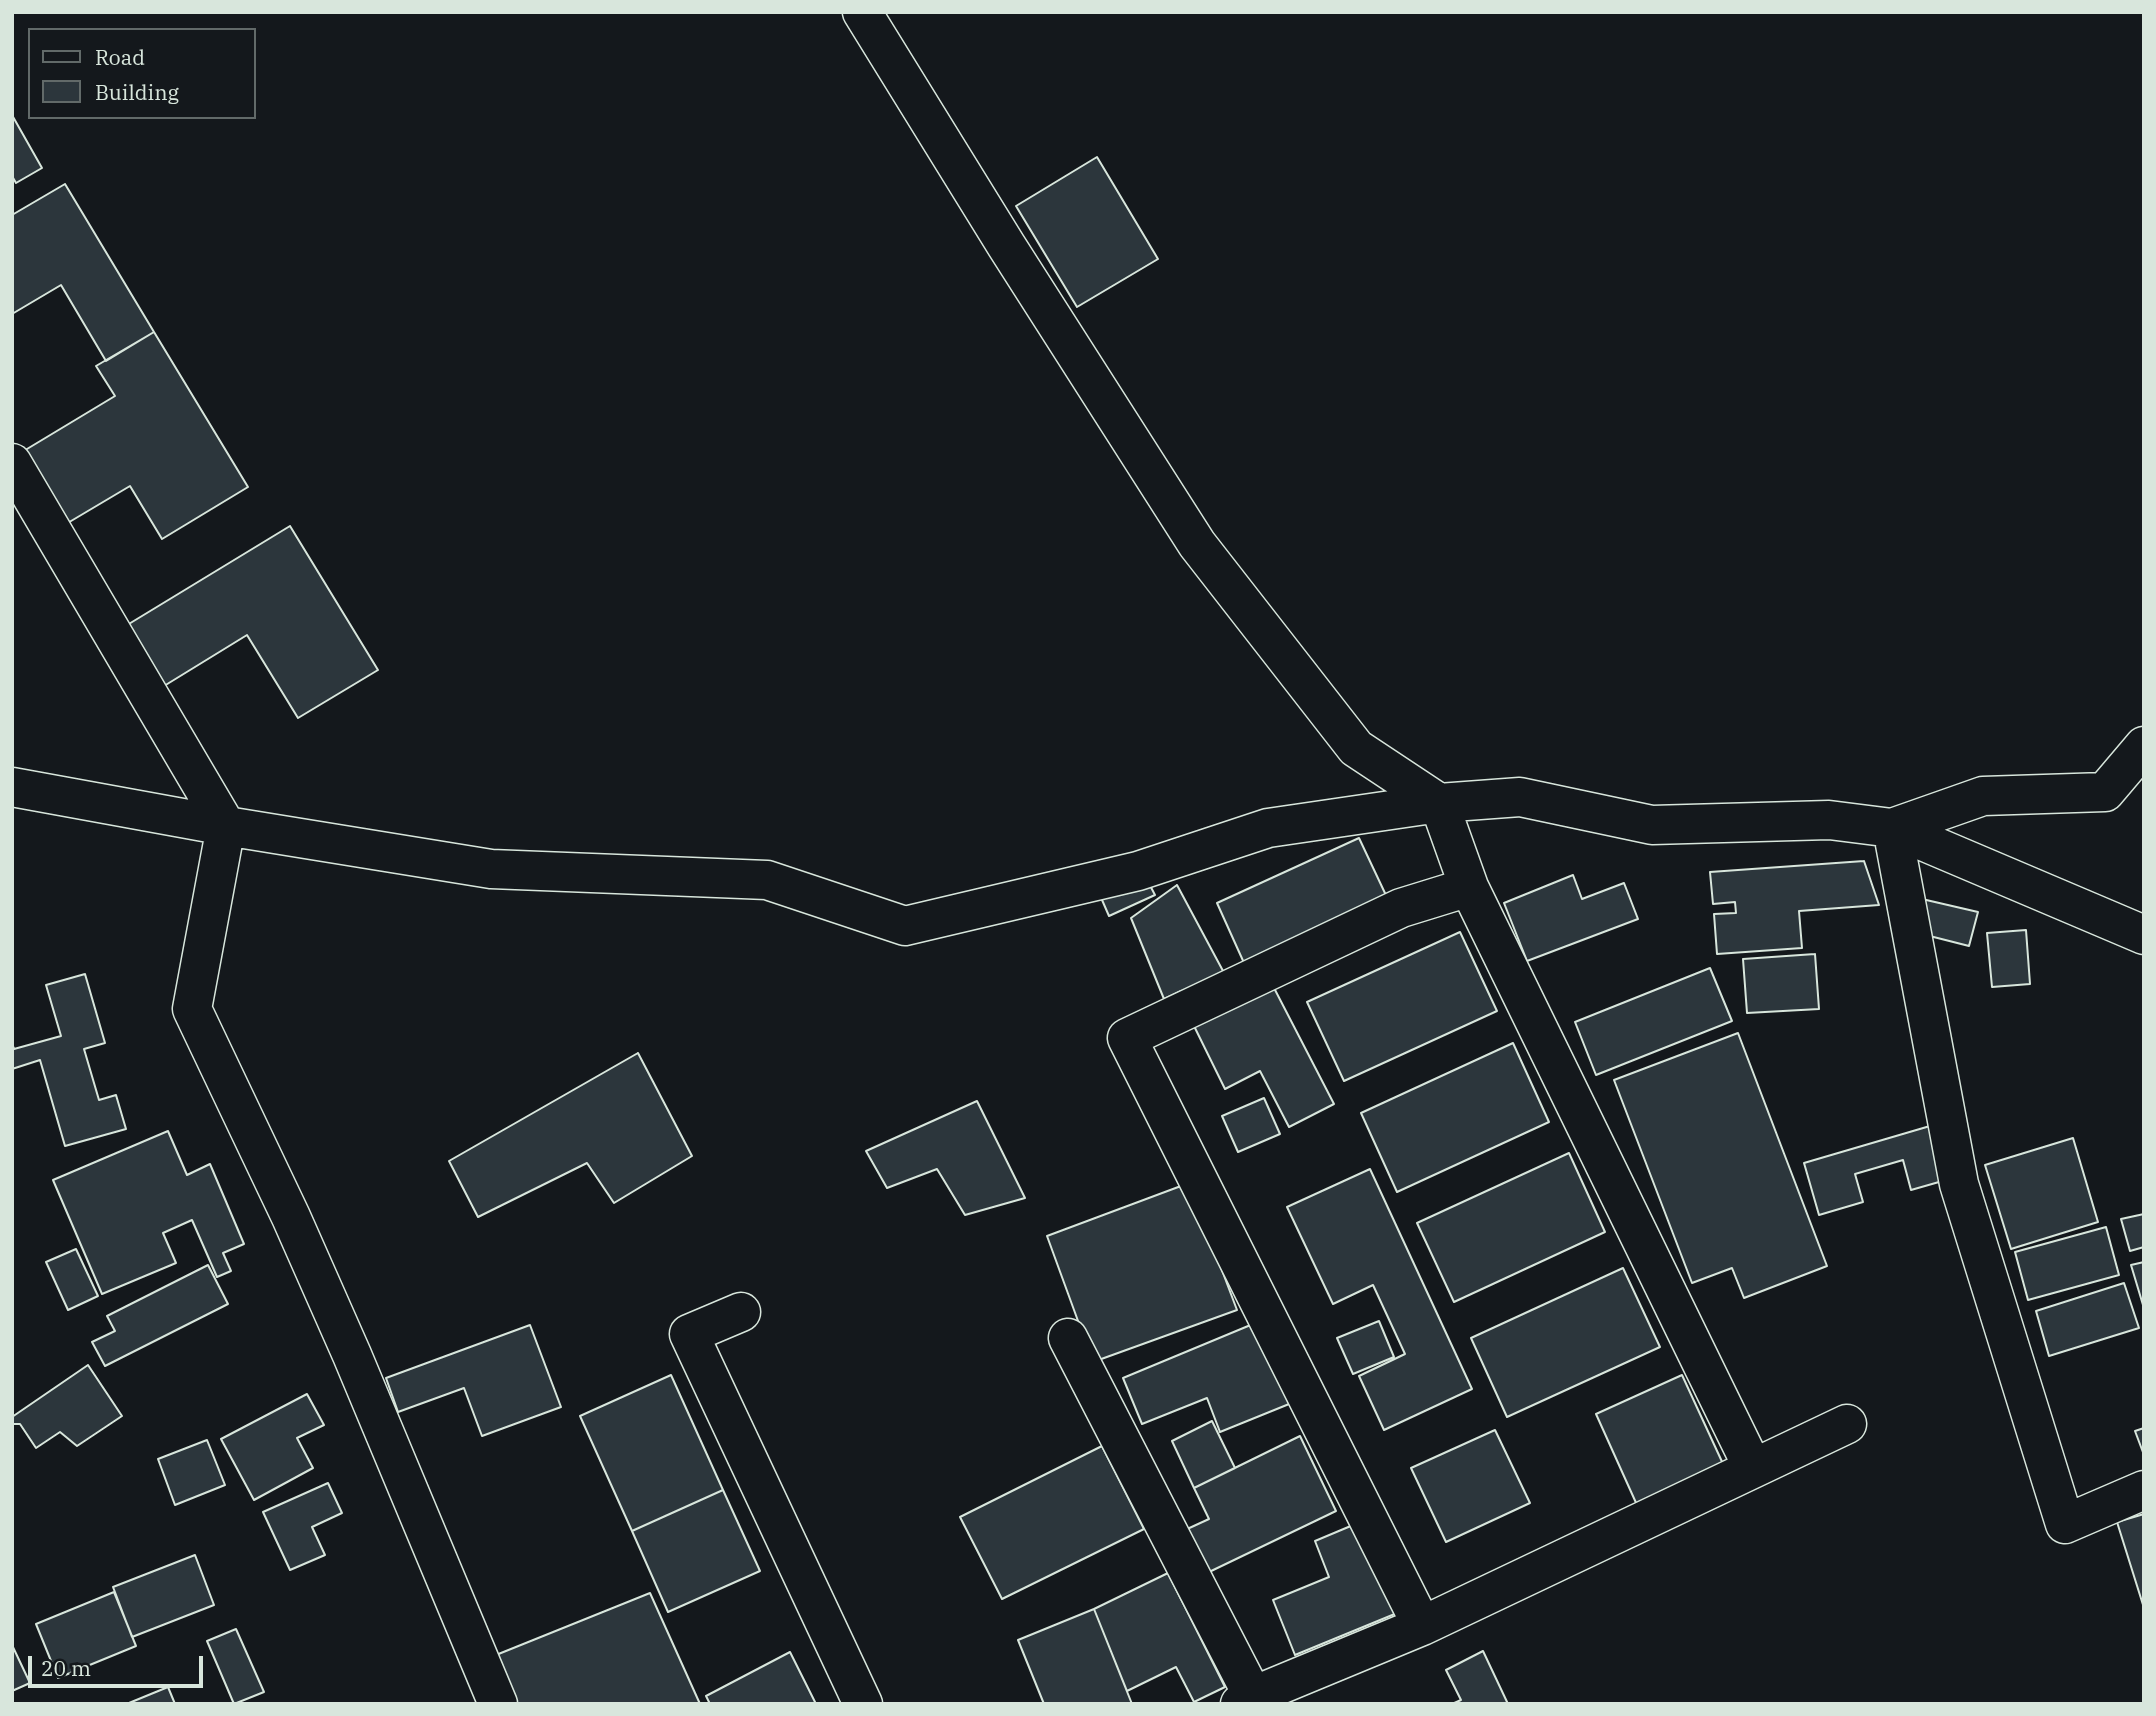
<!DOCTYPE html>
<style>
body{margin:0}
#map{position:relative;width:2156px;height:1716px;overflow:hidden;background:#14181c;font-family:"IBM Plex Serif",serif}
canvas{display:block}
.frame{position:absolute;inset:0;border:14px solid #d8e6dc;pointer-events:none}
.legend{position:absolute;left:28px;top:28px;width:228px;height:91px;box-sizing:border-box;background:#14181c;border:2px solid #626a69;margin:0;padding:9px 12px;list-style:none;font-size:21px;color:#d8e6dc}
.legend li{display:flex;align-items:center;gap:14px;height:35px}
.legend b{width:35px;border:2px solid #626a69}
.scale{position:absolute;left:28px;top:1656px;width:175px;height:32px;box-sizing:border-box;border:4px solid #d8e6dc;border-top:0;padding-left:9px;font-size:21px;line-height:24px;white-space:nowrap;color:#d8e6dc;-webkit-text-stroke:5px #14181c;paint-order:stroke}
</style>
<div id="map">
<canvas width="2156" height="1716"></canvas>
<div class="frame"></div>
<ul class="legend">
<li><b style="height:9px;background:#14181c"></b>Road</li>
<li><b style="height:19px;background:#2c363c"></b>Building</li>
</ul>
<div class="scale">20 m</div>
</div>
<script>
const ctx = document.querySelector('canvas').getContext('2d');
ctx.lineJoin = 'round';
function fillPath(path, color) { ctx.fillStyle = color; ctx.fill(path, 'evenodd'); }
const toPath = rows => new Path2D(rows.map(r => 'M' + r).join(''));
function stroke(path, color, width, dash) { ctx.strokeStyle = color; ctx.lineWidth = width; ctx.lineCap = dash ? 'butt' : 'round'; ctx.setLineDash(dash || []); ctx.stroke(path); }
const building = toPath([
 [12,115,42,168,16,183,12,176,12,115],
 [1097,157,1158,259,1077,307,1016,206,1097,157],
 [65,184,154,332,106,361,61,285,12,314,12,215,65,184],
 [154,332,248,487,162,539,130,486,66,524,22,452,115,396,96,366,154,332],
 [290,526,378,670,298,718,247,635,151,694,114,633,290,526],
 [1359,838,1392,908,1249,974,1217,903,1359,838],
 [1864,861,1879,905,1799,911,1802,948,1717,954,1714,914,1736,913,1735,902,1713,904,1710,872,1864,861],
 [1143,872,1155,895,1109,916,1099,893,1143,872],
 [1573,875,1582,899,1624,883,1638,919,1527,961,1504,903,1573,875],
 [1177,885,1230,984,1181,991,1164,999,1131,918,1177,885],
 [1922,899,1978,912,1969,946,1914,932,1922,899],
 [2026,930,2030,984,1992,987,1987,933,2026,930],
 [1460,932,1497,1011,1344,1081,1307,1002,1460,932],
 [1815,954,1819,1009,1747,1013,1743,959,1815,954],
 [1710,968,1732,1021,1596,1075,1575,1022,1710,968],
 [85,974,105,1043,84,1049,99,1100,116,1095,126,1129,65,1146,40,1060,12,1069,12,1043,14,1049,61,1036,46,985,85,974],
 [1273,986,1334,1104,1289,1127,1260,1071,1225,1089,1194,1026,1273,986],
 [1738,1033,1827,1266,1744,1298,1732,1268,1692,1283,1614,1080,1738,1033],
 [1513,1043,1549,1122,1397,1192,1361,1113,1513,1043],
 [638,1053,692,1156,614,1203,587,1163,478,1217,449,1161,638,1053],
 [1264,1098,1280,1134,1238,1152,1222,1116,1264,1098],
 [977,1101,1025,1198,965,1215,937,1169,887,1188,866,1151,977,1101],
 [1930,1126,1946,1180,1911,1190,1903,1160,1855,1174,1863,1202,1819,1215,1804,1163,1930,1126],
 [168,1131,187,1175,210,1164,244,1244,223,1253,231,1271,217,1277,192,1220,163,1233,176,1263,102,1294,53,1180,168,1131],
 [2073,1138,2098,1222,2011,1249,1985,1165,2073,1138],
 [1569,1153,1605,1232,1454,1302,1417,1223,1569,1153],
 [1370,1169,1472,1389,1384,1430,1359,1376,1405,1354,1373,1285,1333,1304,1287,1207,1370,1169],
 [1189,1183,1237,1310,1093,1362,1047,1236,1189,1183],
 [2144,1214,2144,1247,2130,1251,2121,1219,2144,1214],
 [2106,1227,2119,1275,2028,1300,2015,1252,2106,1227],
 [76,1249,98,1296,68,1310,46,1262,76,1249],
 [2144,1262,2144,1304,2143,1305,2131,1265,2144,1262],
 [208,1265,228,1304,105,1366,92,1342,115,1331,107,1316,208,1265],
 [1623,1268,1660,1347,1507,1417,1471,1338,1623,1268],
 [2124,1283,2139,1328,2049,1356,2036,1311,2124,1283],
 [1265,1319,1299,1400,1220,1432,1207,1398,1142,1424,1123,1378,1265,1319],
 [1379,1321,1394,1357,1353,1374,1337,1338,1379,1321],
 [530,1325,561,1407,482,1436,464,1388,398,1412,386,1378,530,1325],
 [88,1365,122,1416,77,1446,60,1432,36,1448,20,1424,12,1424,12,1417,88,1365],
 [671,1375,723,1490,632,1531,580,1416,671,1375],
 [1682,1375,1724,1466,1637,1505,1596,1414,1682,1375],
 [307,1394,324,1425,297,1438,313,1468,254,1500,221,1439,307,1394],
 [1212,1421,1235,1468,1194,1488,1172,1441,1212,1421],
 [2144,1428,2144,1455,2135,1431,2144,1428],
 [1495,1430,1530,1503,1446,1542,1411,1468,1495,1430],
 [1300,1436,1336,1511,1207,1573,1185,1530,1209,1519,1194,1488,1300,1436],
 [207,1440,225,1485,175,1505,158,1459,207,1440],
 [1102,1446,1144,1529,1002,1599,960,1517,1102,1446],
 [328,1483,342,1513,312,1527,325,1555,290,1570,263,1512,328,1483],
 [723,1490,760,1571,668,1612,632,1531,723,1490],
 [2144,1514,2144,1608,2117,1522,2144,1514],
 [1365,1520,1402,1611,1295,1655,1273,1600,1329,1577,1315,1541,1365,1520],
 [195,1555,214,1605,132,1637,113,1587,195,1555],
 [1168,1573,1225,1687,1194,1702,1176,1667,1127,1691,1094,1609,1168,1573],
 [114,1592,136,1646,58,1678,36,1624,114,1592],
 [650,1593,700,1704,515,1704,496,1655,650,1593],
 [1094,1609,1132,1704,1044,1704,1018,1640,1094,1609],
 [236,1629,264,1692,234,1704,207,1641,236,1629],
 [12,1645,30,1683,12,1691,12,1645],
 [1483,1651,1508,1704,1452,1704,1461,1700,1446,1670,1483,1651],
 [790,1652,816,1704,710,1704,706,1696,790,1652],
 [168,1687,175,1704,127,1704,129,1703,168,1687]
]);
const minor = toPath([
 [862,12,1006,245,1197,544,1356,748,1439,803,1469,887,1753,1468],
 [12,463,226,826,192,1009,291,1217,352,1355,498,1704],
 [2144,746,2105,792,1983,796,1892,828,1959,1184,2065,1524,2144,1490],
 [12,787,226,826,491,869,767,880,905,926,1138,871,1268,828,1439,803,1520,797,1652,825,1829,820,1892,828,2144,935],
 [741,1312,689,1334,863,1704],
 [1068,1338,1253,1696],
 [1422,1626,1127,1038,1401,908,1469,887],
 [1240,1704,1253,1696,1422,1626,1847,1424]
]);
fillPath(building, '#2c363c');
stroke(building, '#d8e6dc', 2);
stroke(minor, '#d8e6dc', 41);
stroke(minor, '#14181c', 38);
</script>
